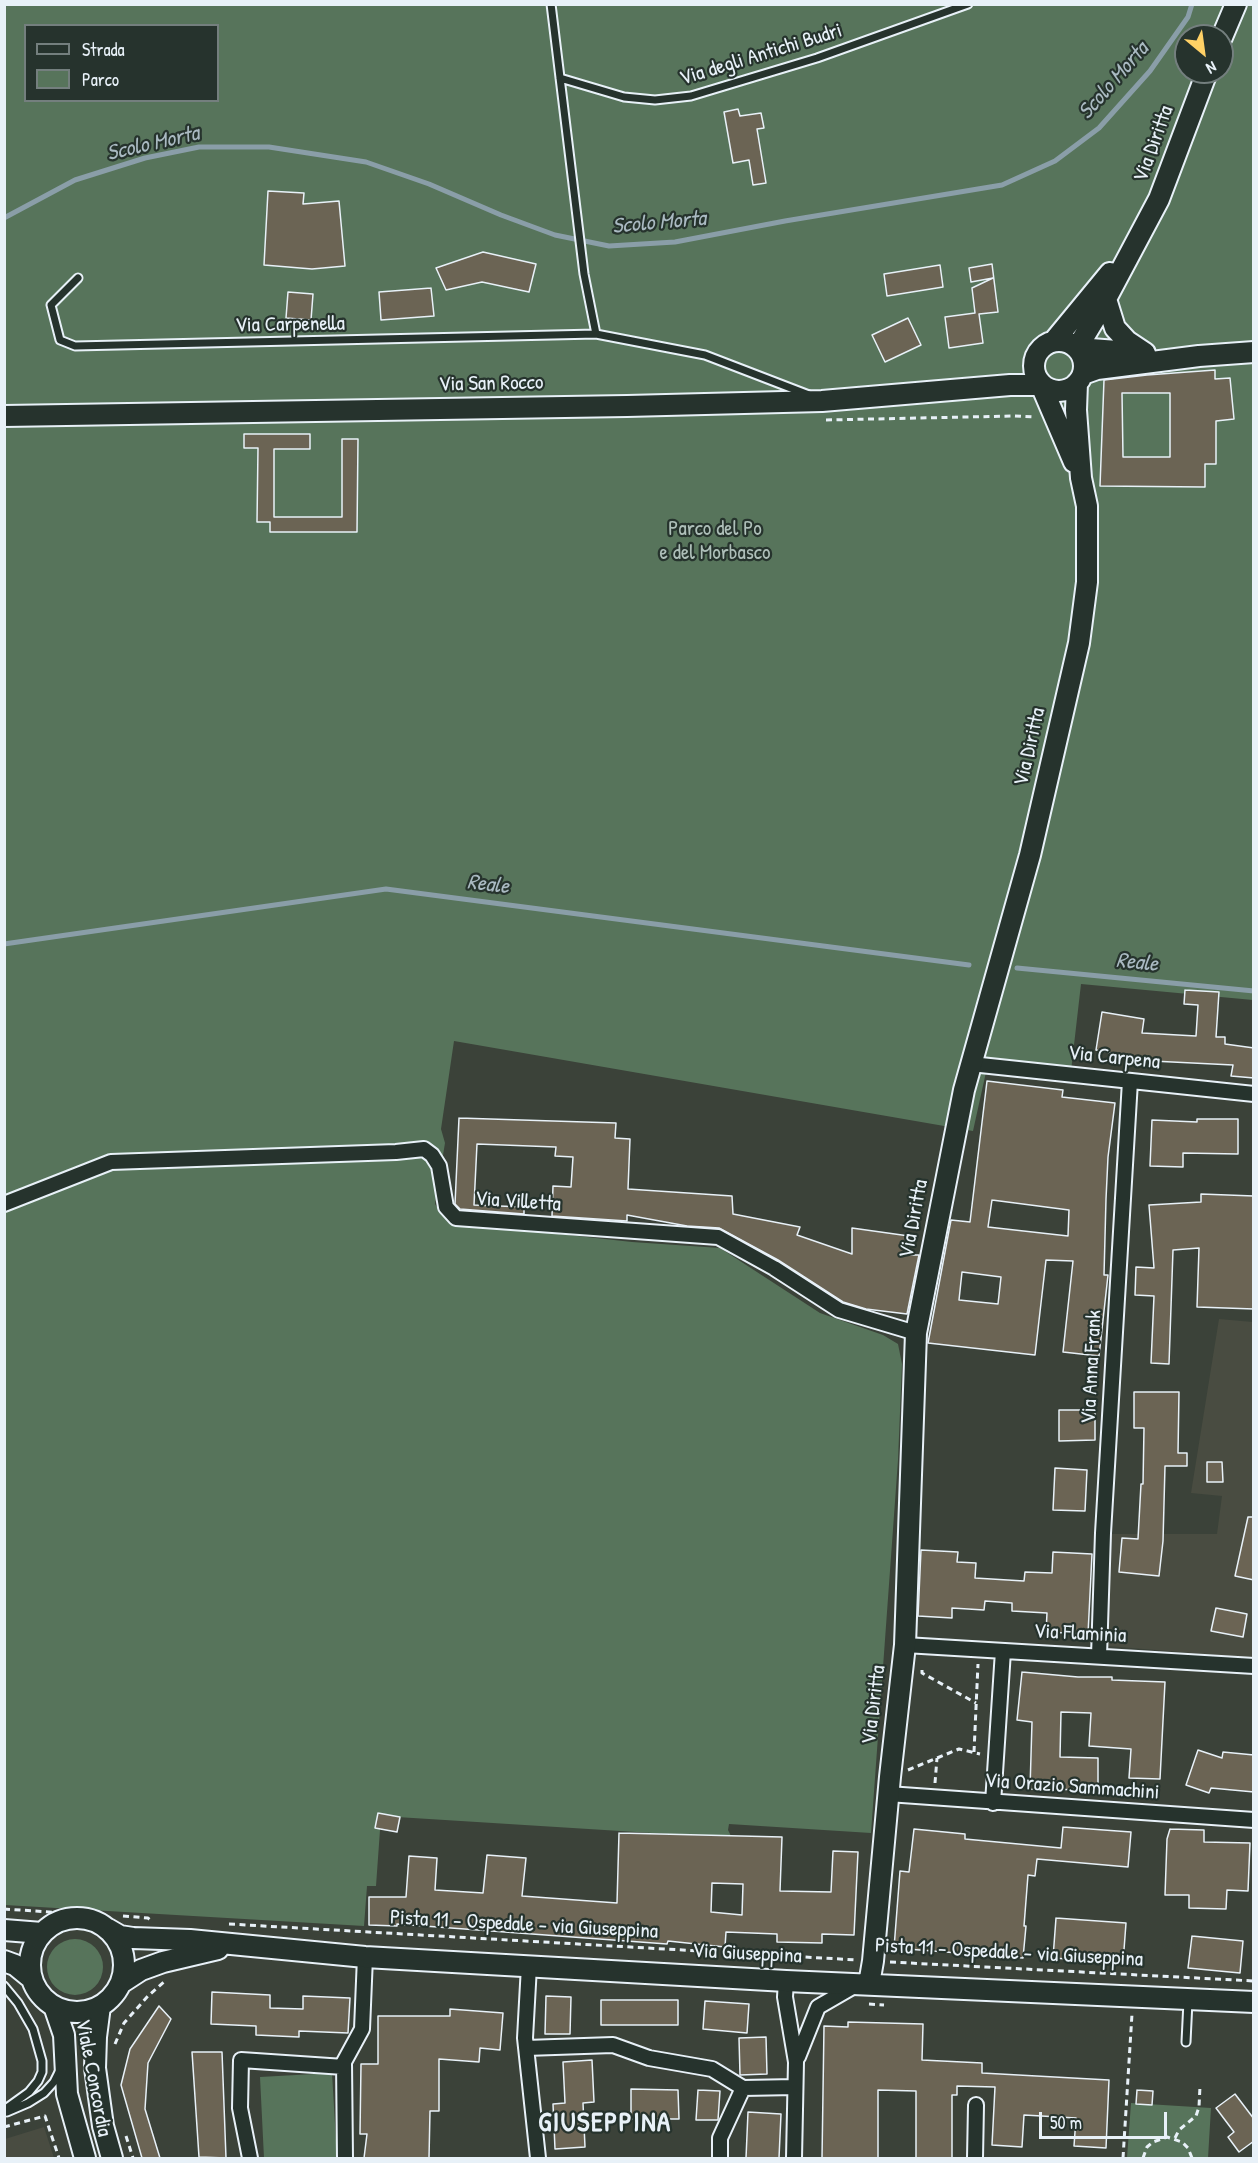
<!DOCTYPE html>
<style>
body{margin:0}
#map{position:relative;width:1258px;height:2163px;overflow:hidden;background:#3b4239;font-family:"Patrick Hand",sans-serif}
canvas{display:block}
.frame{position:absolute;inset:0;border:6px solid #e8f1f8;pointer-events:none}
.legend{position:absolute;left:24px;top:24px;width:195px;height:78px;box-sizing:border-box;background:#26332d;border:2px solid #747f7e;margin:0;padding:8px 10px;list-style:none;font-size:18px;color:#e8f1f8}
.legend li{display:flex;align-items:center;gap:12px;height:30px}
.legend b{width:30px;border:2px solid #747f7e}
.north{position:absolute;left:1174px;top:24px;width:60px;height:60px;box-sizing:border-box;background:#26332d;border:2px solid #747f7e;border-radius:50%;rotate:151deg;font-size:16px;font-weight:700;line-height:24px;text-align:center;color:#e8f1f8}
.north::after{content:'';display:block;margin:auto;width:21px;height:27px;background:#ffd166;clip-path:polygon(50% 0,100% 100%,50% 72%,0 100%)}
.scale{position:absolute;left:1039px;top:2112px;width:128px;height:27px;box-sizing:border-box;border:3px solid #e8f1f8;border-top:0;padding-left:8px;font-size:18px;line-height:21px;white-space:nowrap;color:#e8f1f8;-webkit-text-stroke:4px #26332d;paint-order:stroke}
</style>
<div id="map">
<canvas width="1258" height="2163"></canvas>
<div class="frame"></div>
<ul class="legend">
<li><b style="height:8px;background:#26332d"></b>Strada</li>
<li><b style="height:16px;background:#57745b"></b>Parco</li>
</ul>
<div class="north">N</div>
<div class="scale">50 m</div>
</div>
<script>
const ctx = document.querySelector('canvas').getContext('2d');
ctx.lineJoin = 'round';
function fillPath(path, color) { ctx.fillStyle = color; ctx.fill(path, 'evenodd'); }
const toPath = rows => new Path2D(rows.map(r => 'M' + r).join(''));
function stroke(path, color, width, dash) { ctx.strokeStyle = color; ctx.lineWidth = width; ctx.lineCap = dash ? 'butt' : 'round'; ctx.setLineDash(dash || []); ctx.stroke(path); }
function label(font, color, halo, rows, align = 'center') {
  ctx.font = font + ' "Patrick Hand",sans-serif'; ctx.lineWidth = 4.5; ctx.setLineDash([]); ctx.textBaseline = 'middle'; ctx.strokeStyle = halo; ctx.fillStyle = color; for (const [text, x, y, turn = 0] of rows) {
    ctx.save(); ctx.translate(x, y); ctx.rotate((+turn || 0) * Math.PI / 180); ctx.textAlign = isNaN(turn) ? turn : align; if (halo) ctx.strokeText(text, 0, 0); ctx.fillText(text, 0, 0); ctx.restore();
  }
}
const built = toPath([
 [1219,1319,1253,1322,1253,1658,1095,1645,1110,1534,1217,1534,1222,1496,1191,1493],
 [44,2127,54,2158,5,2158,5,2139]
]);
const green = toPath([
 [4,5,1253,5,1253,1000,1081,984,1071,1071,988,1063,973,1131,454,1041,441,1129,445,1143,435,1204,443,1216,450,1222,632,1242,720,1248,820,1313,883,1335,898,1344,902,1364,898,1460,871,1833,729,1824,728,1830,732,1838,381,1816,376,1886,367,1886,364,1926,5,1905],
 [26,26,218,26,218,100,26,100],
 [1186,36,1222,36,1222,72,1186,72],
 '47 1967a28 28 0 1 1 56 0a28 28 0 1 1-56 0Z',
 [332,2073,337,2158,264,2158,260,2077],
 [1131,2103,1211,2108,1208,2158,1127,2158]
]);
const stream = toPath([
 [4,218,75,180,145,158,199,147,269,147,366,162,429,184,501,215,555,235,609,246,675,242,785,221,1002,185,1055,161,1099,128,1150,71,1188,17,1192,4],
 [4,944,386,889,969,965],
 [1017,968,1254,991]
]);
const building = toPath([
 [738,109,740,116,761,113,764,128,757,129,766,183,753,185,749,160,733,163,724,112,738,109],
 [268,191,304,193,303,204,339,201,345,266,312,269,264,265,268,191],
 [483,252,536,264,529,292,482,282,446,290,436,268,483,252],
 [992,264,998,312,979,314,983,343,949,348,945,317,975,313,972,288,993,278,971,282,969,268,992,264],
 [940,265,943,287,887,296,884,274,940,265],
 [431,288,434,316,381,320,379,292,431,288],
 [288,292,313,294,311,320,286,318,288,292],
 [908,318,921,345,885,362,872,335,908,318],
 [1215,370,1215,379,1230,378,1234,419,1216,421,1216,464,1205,464,1205,487,1100,486,1104,380,1147,375,1215,370],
 [1122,393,1170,393,1170,457,1123,457,1122,393],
 [244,434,310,434,310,449,274,449,274,517,342,517,342,439,358,439,357,532,270,532,270,522,257,522,258,448,244,448,244,434],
 [1185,990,1219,992,1216,1037,1225,1037,1225,1044,1254,1048,1254,1078,1231,1076,1233,1065,1152,1061,1096,1050,1102,1012,1144,1019,1142,1033,1196,1036,1198,1005,1184,1004,1185,990],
 [987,1081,1063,1090,1062,1097,1115,1103,1108,1157,1106,1199,1104,1275,1108,1275,1099,1356,1063,1352,1073,1261,1046,1260,1035,1355,928,1343,951,1220,970,1222,987,1081],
 [992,1200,1069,1210,1068,1236,988,1227,992,1200],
 [962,1272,1001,1277,998,1304,959,1300,962,1272],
 [459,1118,616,1123,615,1138,630,1139,628,1189,732,1196,733,1214,800,1227,797,1235,852,1254,852,1228,909,1236,909,1255,919,1255,907,1314,866,1309,843,1302,778,1260,719,1228,687,1226,627,1215,627,1221,552,1216,553,1186,571,1187,573,1157,555,1156,556,1147,477,1144,474,1205,524,1207,524,1214,460,1209,455,1204,459,1118],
 [1197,1119,1238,1119,1238,1154,1183,1153,1183,1167,1150,1166,1152,1120,1197,1122,1197,1119],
 [1201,1194,1254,1196,1254,1309,1197,1307,1199,1248,1173,1250,1169,1364,1151,1363,1154,1296,1135,1295,1136,1267,1154,1268,1149,1205,1201,1202,1201,1194],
 [1134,1392,1179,1392,1178,1453,1187,1453,1187,1466,1165,1466,1163,1541,1159,1576,1119,1572,1122,1538,1138,1539,1141,1484,1143,1484,1144,1428,1134,1428,1134,1392],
 [1059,1410,1095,1410,1095,1440,1059,1441,1059,1410],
 [1207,1462,1222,1462,1223,1482,1207,1482,1207,1462],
 [1055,1468,1087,1470,1085,1511,1053,1510,1055,1468],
 [1248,1517,1254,1517,1254,1580,1235,1576,1248,1517],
 [921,1550,958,1552,957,1562,976,1563,975,1578,1024,1581,1025,1572,1052,1573,1053,1552,1092,1554,1088,1634,1046,1632,1047,1613,1012,1611,1012,1603,985,1601,984,1610,952,1608,952,1618,918,1616,921,1550],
 [1216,1608,1247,1614,1243,1637,1211,1631,1216,1608],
 [1022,1672,1078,1677,1112,1677,1112,1680,1165,1682,1160,1779,1129,1778,1131,1749,1089,1746,1091,1713,1061,1712,1060,1757,1098,1758,1098,1790,1030,1789,1032,1722,1017,1720,1022,1672],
 [1198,1750,1222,1758,1223,1752,1254,1755,1254,1792,1211,1788,1209,1793,1186,1785,1198,1750],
 [378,1813,400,1817,397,1832,375,1828,378,1813],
 [1063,1827,1131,1832,1128,1867,1037,1859,1035,1876,1028,1875,1024,1926,1026,1926,1023,1958,894,1948,900,1871,909,1872,914,1829,965,1834,965,1839,1061,1848,1063,1827],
 [1170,1829,1204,1830,1204,1842,1250,1843,1248,1891,1227,1890,1226,1909,1189,1908,1189,1895,1165,1895,1167,1839,1170,1829],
 [619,1833,782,1837,780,1891,831,1892,833,1851,858,1852,854,1935,822,1934,822,1943,777,1942,777,1934,726,1932,725,1947,668,1941,667,1944,397,1924,397,1926,369,1925,369,1897,406,1897,409,1856,437,1858,435,1890,483,1893,487,1855,526,1858,522,1896,617,1903,619,1833],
 [712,1883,743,1884,742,1915,711,1912,712,1883],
 [1056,1918,1126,1923,1123,1963,1053,1958,1056,1918],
 [1192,1936,1243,1941,1240,1973,1188,1968,1192,1936],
 [212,1992,270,1995,270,2008,303,2009,303,1996,350,1998,348,2033,299,2031,299,2037,256,2035,256,2026,211,2024,212,1992],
 [546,1996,571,1997,570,2034,545,2034,546,1996],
 [601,2000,678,2000,678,2025,601,2025,601,2000],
 [705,2001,749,2004,747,2033,703,2029,705,2001],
 [159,2006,171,2019,148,2063,145,2109,160,2158,142,2158,121,2085,130,2049,159,2006],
 [450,2009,503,2013,500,2050,480,2048,479,2062,439,2059,439,2111,430,2111,429,2158,364,2158,367,2134,360,2134,361,2064,378,2064,378,2016,450,2016,450,2009],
 [848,2022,923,2024,922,2060,982,2063,982,2073,1109,2080,1106,2148,1074,2146,1076,2118,1024,2115,1022,2147,992,2145,995,2087,957,2086,957,2095,952,2095,952,2158,916,2158,916,2091,878,2090,878,2158,822,2158,824,2026,848,2027,848,2022],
 [766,2037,767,2074,740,2075,739,2038,766,2037],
 [192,2052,222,2052,226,2158,199,2157,192,2052],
 [592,2060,594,2102,583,2103,585,2147,555,2149,553,2104,565,2103,563,2062,592,2060],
 [631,2089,678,2090,679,2119,631,2119,631,2089],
 [698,2090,720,2091,718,2120,696,2120,698,2090],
 [1137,2090,1153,2091,1152,2105,1136,2104,1137,2090],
 [1235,2094,1254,2119,1254,2141,1239,2152,1228,2137,1234,2132,1216,2108,1235,2094],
 [748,2112,781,2114,779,2158,746,2158,748,2112]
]);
const path = toPath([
 [826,420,1014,416,1035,417],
 [922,1670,922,1673,976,1703],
 [974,1752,978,1664],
 [908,1770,959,1749,980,1754],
 [935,1783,937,1758],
 [4,1909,96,1915],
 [123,1916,148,1918,151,1921],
 [229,1924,857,1960],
 [890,1962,1254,1981],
 [869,2004,884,2005],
 [115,2044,124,2023,148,1996,164,1982],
 [4,2127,45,2116,59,2158],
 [126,2136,133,2158],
 [1175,2138,1179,2130,1196,2116,1199,2107,1200,2086],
 [1123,2158,1132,2014],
 [1143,2158,1147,2147,1153,2142,1167,2137,1182,2142,1188,2148,1192,2158]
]);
const lane = toPath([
 [551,4,584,274,596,334],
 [560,78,624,97,655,100,691,96,817,58,968,4],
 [78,278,51,305,60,340,75,346,596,334,705,355,809,395],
 [4,1986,18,2003,33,2029,42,2061,42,2072,38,2081,29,2092,4,2110],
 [1186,2042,1188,2001],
 [7,2112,28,2103,44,2093,54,2082,60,2070]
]);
const street = toPath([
 [971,1064,1254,1094],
 [4,1204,111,1162,396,1152,424,1149,432,1155,439,1166,446,1207,456,1218,718,1237,774,1268,839,1310,916,1333],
 [905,1645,1254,1666],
 [1099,1656,1103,1533,1130,1081],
 [888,1794,1254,1820],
 [993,1803,1003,1651],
 [529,1966,525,2038,538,2158],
 [786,1981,785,1997,796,2062,794,2158],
 [526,2048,613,2045,649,2058,712,2069,743,2088,795,2087],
 [798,2057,818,2007,856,1985],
 [250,2158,240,2108,241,2060,344,2067],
 [345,2158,344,2062,362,2029,365,1957],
 [720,2158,720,2138,743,2088],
 [975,2158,976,2105]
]);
const secondary = toPath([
 [1222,37,1236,4],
 [1106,299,1115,328,1127,341,1145,353],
 '1034 366a25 25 0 1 1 50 0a25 25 0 1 1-50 0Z',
 [1054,341,1110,273],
 [1144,353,1077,348,1100,310,1159,199,1207,72],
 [1083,374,1097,369,1199,356,1254,352],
 [4,416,627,406,822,401,1010,385,1041,385,1074,462],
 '30 1965a47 47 0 1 1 94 0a47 47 0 1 1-94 0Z',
 [108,1929,120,1936,133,1938,190,1940,365,1957,786,1981,1254,2002],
 [4,1930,42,1933],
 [4,1961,15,1965,31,1978],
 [121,1983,141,1970,163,1962,218,1949],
 [869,1984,873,1961,890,1777,905,1645,916,1333,964,1090,1030,855,1079,643,1087,582,1087,506,1081,478,1076,410,1077,383],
 [54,2006,64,2035,67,2094,85,2158],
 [100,2006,96,2037,95,2068,103,2126,112,2158]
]);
const streetNames = [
 ["Via degli Antichi Budri",761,55,-17],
 ["Via Diritta",1154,144,-70],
 ["Via Carpenella",290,325,-1],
 ["Via San Rocco",491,384,-1],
 ["Via Diritta",1030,747,-77],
 ["Via Carpena",1114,1058,6],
 ["Via Villetta",518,1202,4],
 ["Via Diritta",914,1219,-79],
 ["Via Anna Frank",1092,1367,-87],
 ["Via Flaminia",1080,1634,3],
 ["Via Diritta",874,1705,-83],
 ["Via Orazio Sammachini",1072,1787,4],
 ["Pista 11 - Ospedale - via Giuseppina",524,1925,3],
 ["Pista 11 - Ospedale - via Giuseppina",1009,1953,3],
 ["Via Giuseppina",747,1954,3],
 ["Viale Concordia",93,2078,79]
];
const parkNames = [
 ["Parco del Po",715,529],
 ["e del Morbasco",715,553]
];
const waterNames = [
 ["Scolo Morta",1114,81,-49],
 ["Scolo Morta",153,144,-13],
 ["Scolo Morta",659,223,-5],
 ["Reale",488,885,7],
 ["Reale",1137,963,6]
];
const districtNames = [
 ["GIUSEPPINA",605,2124]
];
fillPath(built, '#494c41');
fillPath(green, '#57745b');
stroke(stream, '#8a9ea8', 5);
fillPath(building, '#6b6454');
stroke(building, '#e8f1f8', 1.5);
stroke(lane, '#e8f1f8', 11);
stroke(street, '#e8f1f8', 18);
stroke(secondary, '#e8f1f8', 24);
stroke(path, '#e8f1f8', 3, [6, 4.5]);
stroke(lane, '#26332d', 7);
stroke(street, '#26332d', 14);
stroke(secondary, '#26332d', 20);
label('21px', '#e8f1f8', '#26332d', streetNames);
label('21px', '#aebfb9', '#26332d', parkNames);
label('italic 22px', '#aabac2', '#26332d', waterNames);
ctx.letterSpacing = '1.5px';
label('bold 27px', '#e8f1f8', '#26332d', districtNames);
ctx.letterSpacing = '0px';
</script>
